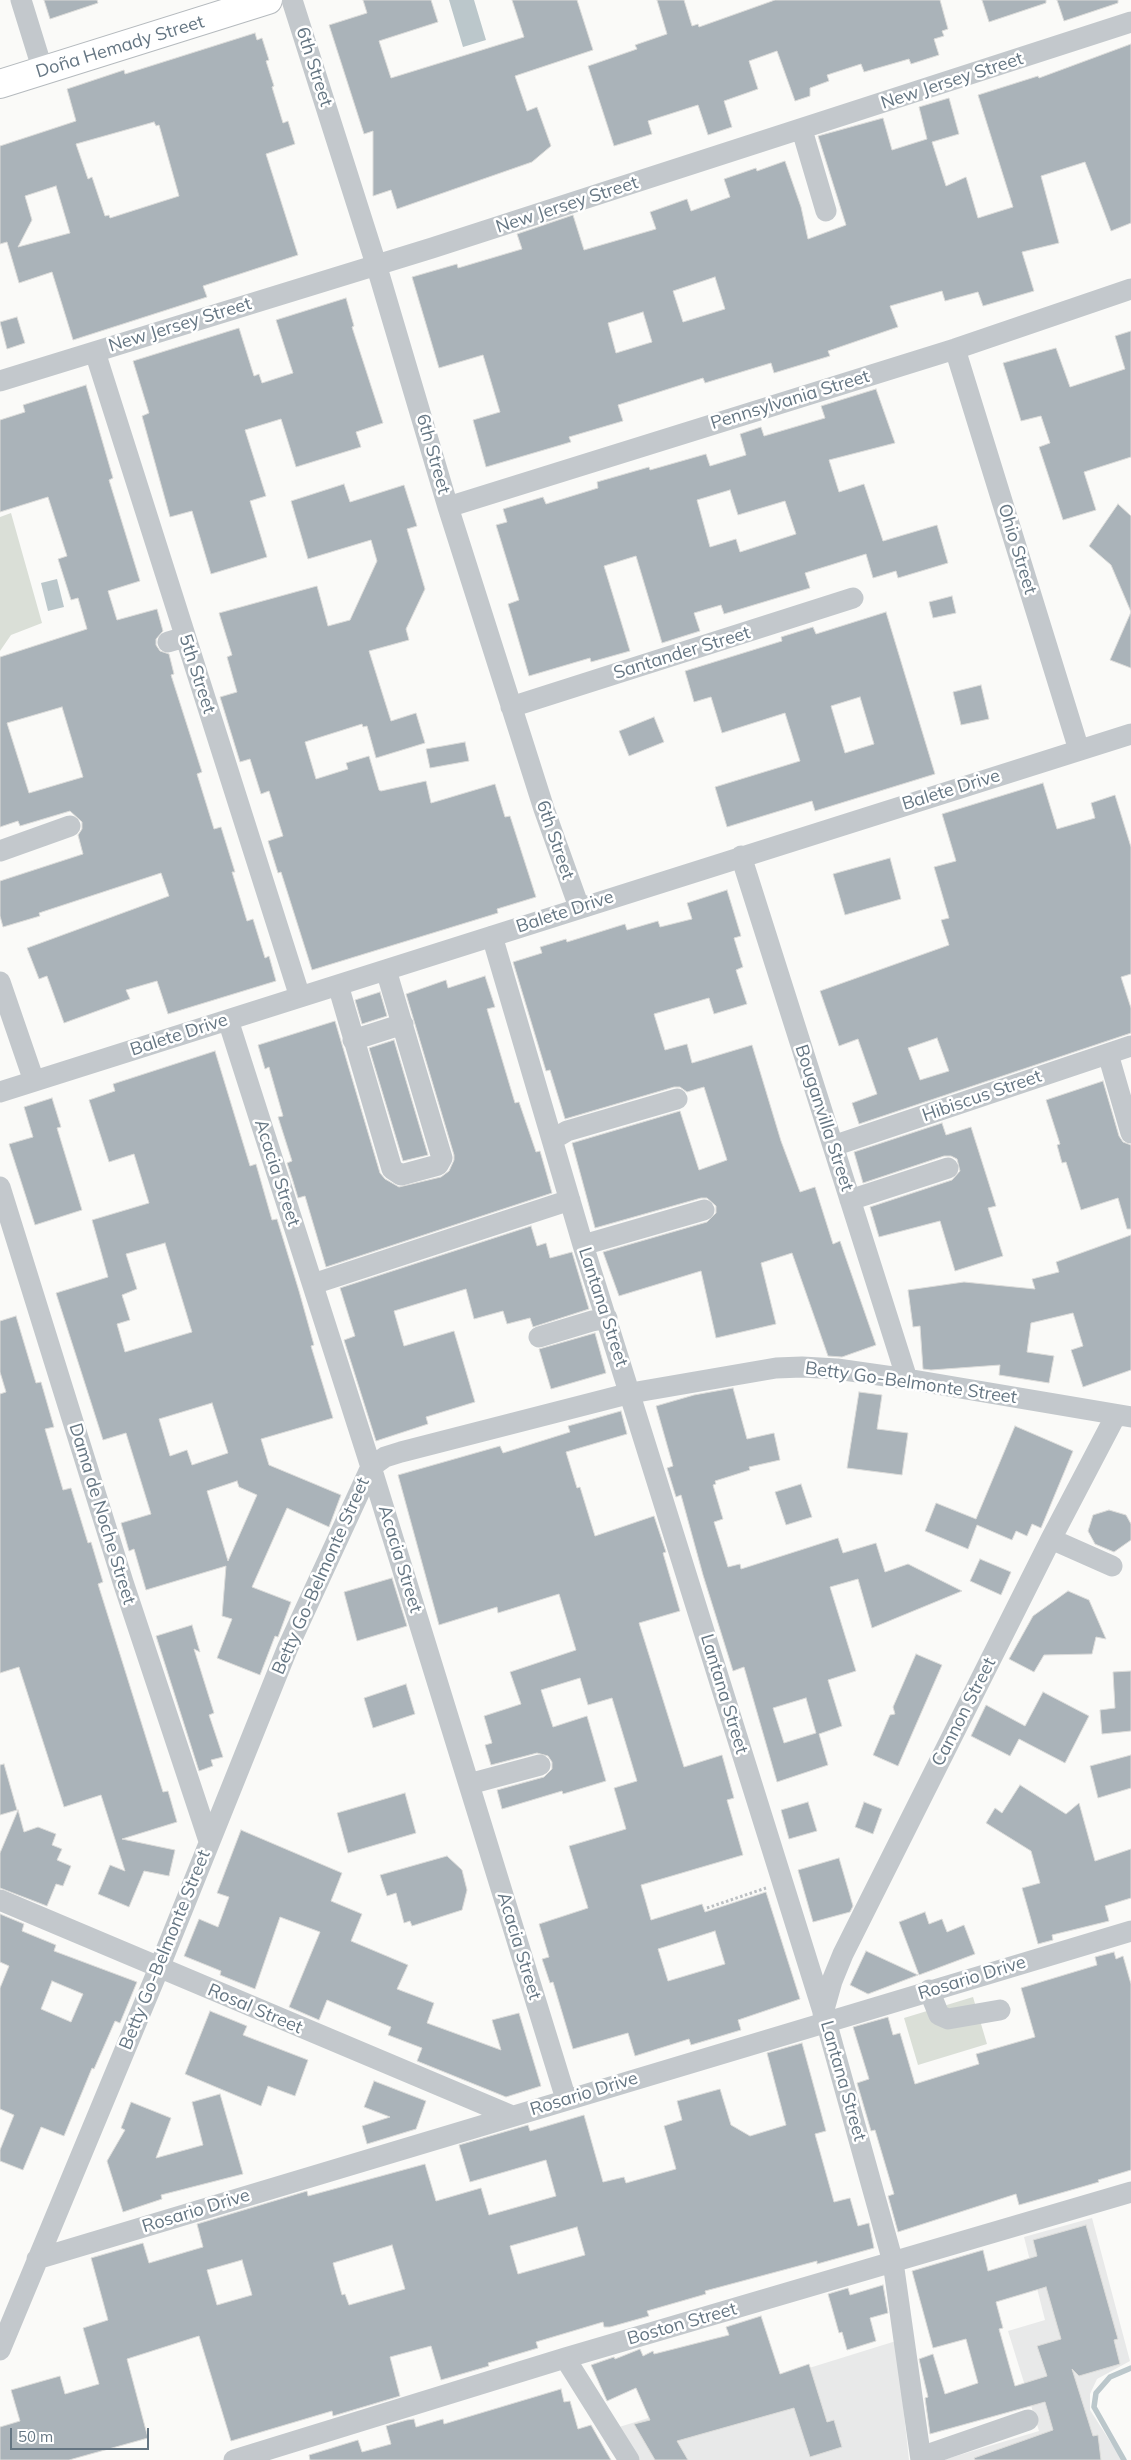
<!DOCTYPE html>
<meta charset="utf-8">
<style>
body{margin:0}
#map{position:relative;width:1131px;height:2460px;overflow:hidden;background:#fafaf8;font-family:Mulish,sans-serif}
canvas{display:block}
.scale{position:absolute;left:10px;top:2428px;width:139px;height:22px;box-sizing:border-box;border:2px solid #657683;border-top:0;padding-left:6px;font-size:15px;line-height:18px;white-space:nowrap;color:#657683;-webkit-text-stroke:4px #fff;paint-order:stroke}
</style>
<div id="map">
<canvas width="1131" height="2460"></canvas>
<div class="scale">50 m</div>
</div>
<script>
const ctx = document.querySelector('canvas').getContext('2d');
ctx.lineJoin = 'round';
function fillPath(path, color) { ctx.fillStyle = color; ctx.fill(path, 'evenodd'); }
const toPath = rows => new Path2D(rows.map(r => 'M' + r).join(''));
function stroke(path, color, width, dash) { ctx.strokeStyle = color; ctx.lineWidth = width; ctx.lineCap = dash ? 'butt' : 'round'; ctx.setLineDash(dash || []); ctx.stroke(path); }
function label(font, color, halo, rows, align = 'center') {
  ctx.font = font + ' Mulish,sans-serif'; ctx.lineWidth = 5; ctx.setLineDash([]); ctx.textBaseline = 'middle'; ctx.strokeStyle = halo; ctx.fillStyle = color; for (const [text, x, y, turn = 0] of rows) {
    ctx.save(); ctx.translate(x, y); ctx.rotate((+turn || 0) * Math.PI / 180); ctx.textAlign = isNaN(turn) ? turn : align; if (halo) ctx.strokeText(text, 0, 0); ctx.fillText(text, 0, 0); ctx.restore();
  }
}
const built = toPath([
 [1092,2218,1130,2361,1097,2379,1090,2394,1090,2410,1122,2460,943,2460,1039,2431,1008,2331,1045,2320,1024,2237],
 [896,2341,909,2460,636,2460,616,2428]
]);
const green = toPath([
 [11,513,42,623,11,635,0,651,0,517],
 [973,1997,987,2044,918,2065,904,2018]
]);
const water = toPath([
 [449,0,474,0,486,40,463,47],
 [57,579,64,607,48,611,41,583]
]);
const stream = toPath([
 [1124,2460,1094,2407,1096,2393,1110,2377,1131,2368]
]);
const building = toPath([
 [44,0,97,0,98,3,50,19,44,0],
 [363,0,431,0,438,22,379,41,391,78,524,37,512,0,577,0,593,50,515,76,527,111,537,107,551,146,532,162,397,209,391,190,373,196,373,131,364,134,329,25,367,13,363,0],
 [657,0,684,0,692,26,698,24,699,27,775,0,940,0,948,29,942,31,944,36,934,39,939,55,911,64,909,59,864,72,861,64,827,75,829,81,810,88,810,96,795,101,777,51,749,61,758,89,724,101,732,127,708,135,698,105,648,121,652,134,614,146,588,66,637,49,635,45,667,34,657,0],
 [982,0,1046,0,1046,3,989,22,982,0],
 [1057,0,1118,0,1118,3,1064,21,1057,0],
 [255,33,257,40,262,38,269,60,266,61,274,86,272,87,283,123,288,121,295,144,266,154,298,255,203,286,207,297,73,340,52,272,19,283,7,242,0,244,0,146,76,121,67,89,124,70,125,74,255,33],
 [154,122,156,126,159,125,179,196,110,218,109,215,105,216,92,177,88,179,76,144,154,122],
 [56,186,70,233,18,247,32,220,25,196,56,186],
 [1131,44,1131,223,1111,231,1085,162,1041,176,1059,243,1022,252,1034,291,983,306,978,292,945,301,942,291,890,306,898,327,828,351,830,356,774,373,771,363,705,383,703,378,618,405,623,421,569,437,571,442,486,467,473,420,500,412,483,355,439,368,412,277,457,264,458,268,522,249,517,234,573,215,584,250,656,229,650,212,687,199,691,211,730,197,724,179,756,168,757,171,785,161,801,207,808,239,846,225,818,136,883,118,892,150,927,139,919,107,949,98,959,134,932,142,946,186,966,177,978,218,1013,207,978,95,1038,76,1039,78,1131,44],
 [715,277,725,309,683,322,673,291,715,277],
 [643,312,652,342,616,353,608,323,643,312],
 [346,298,354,326,352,327,383,423,356,432,361,447,296,467,281,419,245,430,266,496,250,501,267,557,211,574,192,511,170,517,142,416,149,413,133,361,239,328,254,376,259,374,262,383,293,373,276,320,346,298],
 [17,317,25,343,7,349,0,322,17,317],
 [1131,331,1131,457,1084,472,1096,510,1063,520,1039,447,1050,443,1041,416,1021,421,1003,363,1056,348,1070,387,1125,369,1115,336,1131,331],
 [86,385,113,478,109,480,140,581,108,591,117,620,157,609,163,631,156,639,156,645,160,651,169,654,174,674,171,675,202,772,197,774,214,829,221,827,235,872,232,872,247,921,253,919,265,958,269,956,276,981,168,1014,157,981,126,990,130,999,64,1023,47,976,39,979,27,948,169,896,161,873,39,913,40,916,3,927,0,916,0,881,83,854,78,835,82,829,82,822,70,811,20,826,18,821,0,827,0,657,87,629,78,598,71,600,58,559,67,556,48,497,0,512,0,420,25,412,23,405,86,385],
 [62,707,83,777,29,793,7,723,62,707],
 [876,389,895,443,829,460,839,492,864,484,883,541,937,525,948,563,898,578,896,571,873,578,866,554,805,573,810,588,724,614,721,605,694,613,700,631,662,643,636,556,604,566,630,651,591,662,590,658,529,676,508,604,519,600,496,525,507,522,503,509,543,497,546,504,598,488,597,482,649,467,650,470,706,454,710,466,746,455,740,434,761,427,764,436,825,418,821,406,876,389],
 [730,490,738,515,785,501,796,534,740,552,736,539,710,547,697,500,730,490],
 [344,484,350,502,404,485,417,526,407,529,425,589,406,629,409,640,369,651,391,721,416,713,425,743,376,758,367,726,363,727,362,724,305,742,316,779,348,769,346,763,369,756,379,790,381,791,426,781,431,803,495,784,505,817,510,816,536,897,497,909,498,913,312,970,281,872,278,873,268,841,283,836,269,791,261,794,250,759,240,762,220,697,237,692,227,657,232,655,219,613,317,586,328,626,350,620,377,561,371,540,308,559,291,501,344,484],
 [1118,504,1131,516,1131,668,1110,660,1131,612,1111,565,1089,546,1118,504],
 [952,596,956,613,933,618,929,602,952,596],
 [886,612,935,774,815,811,812,801,727,827,715,787,800,761,785,713,722,733,711,697,694,702,685,671,782,641,781,637,813,627,816,634,886,612],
 [860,697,874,744,845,753,831,706,860,697],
 [981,685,989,719,961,725,953,692,981,685],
 [654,717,664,742,629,756,619,731,654,717],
 [465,742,469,761,430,768,426,749,465,742],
 [1043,783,1057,829,1095,818,1091,803,1115,795,1131,847,1131,974,1121,977,1131,1008,1131,1033,859,1124,852,1103,877,1094,858,1039,839,1046,820,991,949,945,941,920,949,918,934,867,956,861,942,814,1043,783],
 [937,1038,949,1071,920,1080,908,1048,937,1038],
 [890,858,901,899,845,915,833,874,890,858],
 [727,890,741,936,734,938,743,967,736,970,747,1004,714,1014,709,998,654,1014,665,1050,687,1044,692,1063,752,1045,781,1141,800,1192,815,1187,833,1244,840,1241,876,1345,842,1357,828,1356,792,1253,761,1263,776,1324,716,1338,701,1271,619,1296,603,1252,707,1222,716,1213,716,1206,707,1198,701,1198,595,1228,572,1143,680,1111,699,1170,727,1160,704,1087,687,1092,680,1087,674,1087,565,1119,550,1070,546,1071,513,962,542,953,540,947,566,939,567,942,625,924,627,930,658,921,660,927,692,919,687,903,727,890],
 [485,976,495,1007,487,1009,515,1103,519,1102,536,1152,540,1151,552,1193,326,1267,305,1196,298,1198,292,1178,287,1163,292,1161,278,1117,283,1116,269,1067,265,1069,258,1045,335,1021,380,1173,385,1179,399,1187,441,1177,449,1171,454,1160,454,1155,406,994,446,980,448,988,485,976],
 [380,992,387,1016,362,1024,355,1000,380,992],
 [394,1040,428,1155,403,1161,369,1048,394,1040],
 [215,1051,250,1166,256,1164,272,1220,277,1219,299,1291,314,1345,311,1346,333,1418,261,1439,269,1465,341,1495,329,1527,287,1508,252,1587,291,1602,278,1637,275,1636,260,1675,217,1658,232,1619,222,1616,226,1566,146,1590,134,1549,129,1551,121,1523,151,1514,126,1433,103,1440,56,1293,108,1277,92,1220,149,1203,134,1154,109,1162,89,1100,115,1091,113,1084,215,1051],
 [165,1243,192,1332,125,1352,117,1324,130,1320,122,1295,137,1289,126,1254,165,1243],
 [212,1403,228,1453,192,1465,187,1450,170,1456,159,1419,212,1403],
 [237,1481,239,1487,257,1495,228,1561,207,1491,237,1481],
 [1103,1081,1119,1136,1123,1142,1131,1145,1131,1229,1127,1229,1118,1198,1081,1210,1066,1162,1062,1163,1057,1145,1060,1144,1046,1100,1103,1081],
 [52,1098,61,1127,57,1128,82,1210,35,1225,9,1144,33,1137,24,1107,52,1098],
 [942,1123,946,1135,971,1127,996,1206,988,1208,1003,1256,955,1271,940,1221,879,1237,870,1207,952,1180,960,1171,957,1159,951,1156,944,1156,863,1183,854,1152,942,1123],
 [531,1226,537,1246,546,1243,550,1258,572,1252,589,1309,533,1327,530,1318,507,1324,503,1311,474,1319,466,1289,394,1311,404,1346,454,1331,475,1402,426,1417,428,1424,376,1441,344,1340,355,1336,340,1288,531,1226],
 [1131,1235,1131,1370,1083,1387,1071,1350,1083,1346,1073,1313,1031,1323,1027,1352,1054,1356,1049,1383,999,1375,1000,1365,931,1370,923,1369,920,1326,913,1327,908,1290,964,1282,1035,1289,1032,1279,1059,1272,1056,1262,1131,1235],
 [16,1316,36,1383,41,1382,54,1427,45,1429,63,1490,71,1488,88,1543,91,1542,103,1582,98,1584,163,1792,168,1791,177,1822,122,1839,175,1850,169,1876,144,1871,129,1907,98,1894,110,1865,125,1871,101,1795,64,1807,19,1667,0,1673,0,1394,6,1392,0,1372,0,1321,16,1316],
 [595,1333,606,1373,551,1389,539,1349,595,1333],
 [733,1388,747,1439,774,1433,780,1460,749,1467,750,1470,715,1481,716,1484,713,1485,723,1519,714,1522,728,1567,740,1564,741,1569,838,1538,843,1553,876,1543,885,1572,908,1564,962,1591,872,1628,858,1579,830,1587,856,1671,828,1680,842,1726,819,1734,828,1765,777,1782,744,1667,733,1671,703,1575,681,1495,676,1497,667,1468,673,1466,656,1406,694,1395,733,1388],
 [806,1698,816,1733,784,1743,773,1708,806,1698],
 [859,1392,882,1395,877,1429,908,1433,902,1475,847,1468,859,1392],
 [621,1411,627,1434,566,1452,577,1488,580,1487,595,1536,654,1516,666,1552,663,1553,680,1611,639,1623,684,1767,722,1755,734,1798,727,1800,743,1855,641,1885,651,1920,702,1904,705,1912,766,1892,800,1999,738,2020,741,2030,691,2045,689,2039,635,2056,628,2033,573,2049,553,1982,550,1983,542,1959,549,1957,539,1924,588,1908,569,1846,626,1829,614,1788,637,1781,612,1698,588,1705,580,1678,541,1690,553,1727,587,1716,606,1781,563,1794,562,1791,502,1809,497,1790,544,1777,552,1769,552,1762,548,1756,537,1753,491,1765,485,1745,492,1743,484,1716,521,1704,510,1672,576,1650,559,1594,498,1613,497,1607,439,1625,398,1475,500,1446,503,1453,570,1432,568,1426,621,1411],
 [715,1931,725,1964,668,1981,658,1949,715,1931],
 [1015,1426,1073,1451,1041,1528,1032,1524,1027,1536,1016,1531,1012,1540,977,1525,968,1549,925,1531,936,1503,976,1519,1015,1426],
 [801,1484,812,1517,786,1525,775,1492,801,1484],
 [1109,1510,1126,1515,1131,1524,1131,1540,1114,1552,1095,1544,1088,1531,1093,1515,1109,1510],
 [980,1559,1011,1572,1001,1595,970,1581,980,1559],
 [392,1578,407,1626,357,1641,344,1592,392,1578],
 [1068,1591,1089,1600,1106,1639,1096,1637,1092,1654,1044,1655,1034,1672,1009,1659,1033,1616,1068,1591],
 [192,1625,200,1652,194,1649,214,1713,209,1715,223,1757,211,1760,213,1766,199,1771,156,1636,192,1625],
 [916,1654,942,1665,898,1766,873,1755,890,1715,895,1714,893,1707,916,1654],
 [1131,1671,1131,1731,1102,1734,1100,1710,1115,1708,1113,1672,1131,1671],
 [406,1684,415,1714,373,1728,364,1698,406,1684],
 [1043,1692,1089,1716,1065,1763,1019,1739,1010,1756,971,1736,986,1705,1025,1726,1043,1692],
 [1131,1755,1131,1788,1098,1798,1090,1766,1131,1755],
 [4,1764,17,1810,0,1815,0,1765,4,1764],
 [1020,1785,1066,1814,1079,1803,1095,1861,1131,1849,1131,1898,1105,1906,1109,1921,1052,1935,1053,1940,1038,1944,1022,1888,1040,1883,1031,1851,986,1823,995,1808,1002,1813,1020,1785],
 [405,1793,416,1833,348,1853,337,1813,405,1793],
 [808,1802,817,1831,789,1839,781,1810,808,1802],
 [864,1802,882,1809,873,1834,855,1827,864,1802],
 [18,1810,24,1832,38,1827,56,1834,52,1845,62,1849,57,1860,71,1866,63,1886,56,1884,47,1906,0,1888,0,1853,18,1810],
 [241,1830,342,1873,331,1901,362,1914,351,1941,408,1965,397,1989,434,2003,427,2023,501,2050,492,2020,519,2013,541,2086,506,2097,417,2061,422,2048,388,2035,391,2027,327,2000,319,2020,289,2007,320,1932,280,1917,255,1989,220,1975,221,1971,184,1956,199,1919,218,1927,229,1897,217,1893,241,1830],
 [447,1856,462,1870,467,1890,462,1910,412,1926,410,1921,404,1923,396,1893,387,1896,380,1875,447,1856],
 [839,1858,853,1906,850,1912,813,1922,798,1870,839,1858],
 [925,1912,929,1924,942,1919,947,1932,964,1925,975,1954,919,1975,899,1922,925,1912],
 [0,1914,24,1924,22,1931,56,1945,54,1951,137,1982,120,2023,115,2021,94,2069,92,2068,64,2136,41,2127,23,2170,0,2161,0,2150,14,2115,0,2109,0,1988,9,1966,0,1962,0,1914],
 [52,1981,83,1994,71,2022,41,2009,52,1981],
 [866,1951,918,1975,868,1994,850,1985,866,1951],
 [1114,1952,1116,1959,1123,1956,1131,1984,1131,2170,1098,2180,1099,2182,1019,2205,1016,2194,898,2232,888,2196,894,2194,875,2130,871,2131,857,2083,869,2079,853,2027,888,2017,893,2035,900,2033,915,2084,979,2064,976,2054,1035,2037,1021,1988,1097,1965,1095,1957,1114,1952],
 [210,2011,247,2026,243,2035,308,2060,295,2096,268,2086,261,2106,185,2074,210,2011],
 [802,2043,826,2131,815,2134,834,2202,850,2198,858,2226,869,2223,874,2248,817,2264,817,2261,705,2291,706,2294,647,2311,649,2316,610,2327,604,2327,603,2322,536,2342,538,2348,488,2363,489,2366,441,2380,431,2346,390,2357,400,2396,333,2416,332,2411,231,2441,199,2336,127,2359,148,2438,69,2460,0,2460,0,2427,20,2421,11,2390,60,2376,65,2394,99,2384,83,2328,108,2320,91,2258,143,2243,149,2263,203,2247,197,2224,307,2191,308,2196,425,2164,436,2201,481,2188,489,2215,556,2196,546,2160,470,2182,459,2145,528,2125,530,2131,584,2115,603,2182,624,2177,626,2183,676,2169,664,2126,682,2120,677,2101,720,2089,731,2125,750,2136,786,2125,767,2053,802,2043],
 [577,2227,585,2255,518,2274,510,2246,577,2227],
 [392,2245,405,2289,349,2305,345,2294,342,2295,333,2263,392,2245],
 [242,2260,252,2295,217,2305,207,2270,242,2260],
 [374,2081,426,2101,416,2129,367,2144,362,2126,390,2117,364,2107,374,2081],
 [220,2094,243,2174,161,2195,162,2199,123,2212,107,2161,125,2130,121,2128,131,2102,171,2118,156,2158,203,2145,192,2102,220,2094],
 [1086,2225,1118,2339,1114,2340,1120,2364,1079,2376,1072,2369,1093,2436,1098,2435,1101,2460,975,2460,974,2458,1053,2430,1045,2402,930,2434,925,2398,928,2397,919,2359,933,2354,945,2394,978,2383,966,2339,933,2348,912,2271,983,2250,988,2271,1037,2256,1033,2240,1086,2225],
 [1046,2287,1061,2339,1037,2346,1047,2376,1015,2386,999,2329,1003,2328,996,2302,1046,2287],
 [883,2285,888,2313,870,2318,876,2341,847,2350,842,2332,839,2333,828,2294,848,2288,850,2295,883,2285],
 [761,2316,780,2374,809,2364,827,2422,834,2420,842,2447,810,2457,794,2408,677,2441,688,2460,655,2460,634,2424,650,2420,636,2388,607,2401,591,2365,614,2357,615,2359,640,2349,643,2356,653,2351,654,2354,729,2335,726,2327,761,2316],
 [561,2389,564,2402,570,2401,578,2429,591,2425,611,2460,310,2460,309,2455,358,2440,362,2452,391,2444,386,2426,407,2420,414,2419,416,2427,443,2419,444,2424,561,2389]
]);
const path = toPath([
 [707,1908,766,1888]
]);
const minor = toPath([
 [21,0,43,71],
 [292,0,376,264,448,507,544,809,579,907],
 [802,130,826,211],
 [955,349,1079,750],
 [95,352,300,997],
 [0,381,432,248,1131,22],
 [448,507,955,349,1131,289],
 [168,642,185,637],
 [511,707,853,598],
 [0,851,70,826],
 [741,856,907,1379],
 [492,936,583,1245,826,2021,893,2262,921,2460],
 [0,982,34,1081],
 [338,985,392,1169,401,1175,438,1165,442,1158,386,970],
 [228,1020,371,1467,566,2099],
 [353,1040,403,1024],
 [1108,1054,1131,1133],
 [0,1092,1131,734],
 [552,1140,567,1131,677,1099],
 [833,1146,1131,1046],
 [0,1187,123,1582,209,1841],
 [850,1200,948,1168],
 [583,1245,704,1210],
 [313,1284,570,1200],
 [539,1337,592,1321,607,1318],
 [1051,1539,1112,1566],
 [469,1784,540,1765],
 [0,1900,512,2116],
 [929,1990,939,2015,948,2019,1000,2010],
 [823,2013,832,1981,843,1954,1051,1539,1116,1415],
 [37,2259,1131,1931],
 [0,2350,159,1968,288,1647,371,1467,385,1457,401,1452,631,1393,776,1368,802,1367,837,1369,907,1379,1131,1417],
 [565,2358,629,2460],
 [921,2457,1028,2420],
 [234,2460,565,2358,1131,2192]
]);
const major = toPath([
 [0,84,268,0]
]);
const streetNames = [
 ["Doña Hemady Street",120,47,-17],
 ["6th Street",314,67,72],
 ["New Jersey Street",952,81,-18],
 ["New Jersey Street",567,205,-18],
 ["New Jersey Street",180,325,-17],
 ["Pennsylvania Street",790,400,-17],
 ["6th Street",433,454,74],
 ["Ohio Street",1017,549,73],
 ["Santander Street",682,653,-17],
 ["5th Street",197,674,72],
 ["Balete Drive",951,790,-17],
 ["6th Street",555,840,71],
 ["Balete Drive",565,912,-18],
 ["Balete Drive",179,1035,-18],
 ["Hibiscus Street",982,1096,-19],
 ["Bouganvilla Street",824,1118,72],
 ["Acacia Street",277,1173,72],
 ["Lantana Street",603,1307,72],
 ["Betty Go-Belmonte Street",911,1383,8],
 ["Dama de Noche Street",102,1514,73],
 ["Acacia Street",400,1559,73],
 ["Betty Go-Belmonte Street",321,1576,-66],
 ["Lantana Street",724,1694,73],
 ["Cannon Street",964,1712,-63],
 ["Acacia Street",519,1946,73],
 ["Betty Go-Belmonte Street",165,1950,-68],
 ["Rosario Drive",972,1978,-17],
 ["Rosal Street",255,2009,23],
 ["Lantana Street",843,2081,74],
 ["Rosario Drive",584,2094,-17],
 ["Rosario Drive",196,2211,-17],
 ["Boston Street",682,2324,-16]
];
fillPath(built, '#e8e9e9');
fillPath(green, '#dadfd7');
fillPath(water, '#bbc7cb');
stroke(stream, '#bbc7cb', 5.5);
fillPath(building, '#aab3b9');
stroke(building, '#dcdcda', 1);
stroke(major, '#b5babe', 30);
stroke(path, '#bbbfc2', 3, [2.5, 2.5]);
stroke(minor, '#c3c8cc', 21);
stroke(major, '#fff', 28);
label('18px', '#657683', '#fff', streetNames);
</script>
